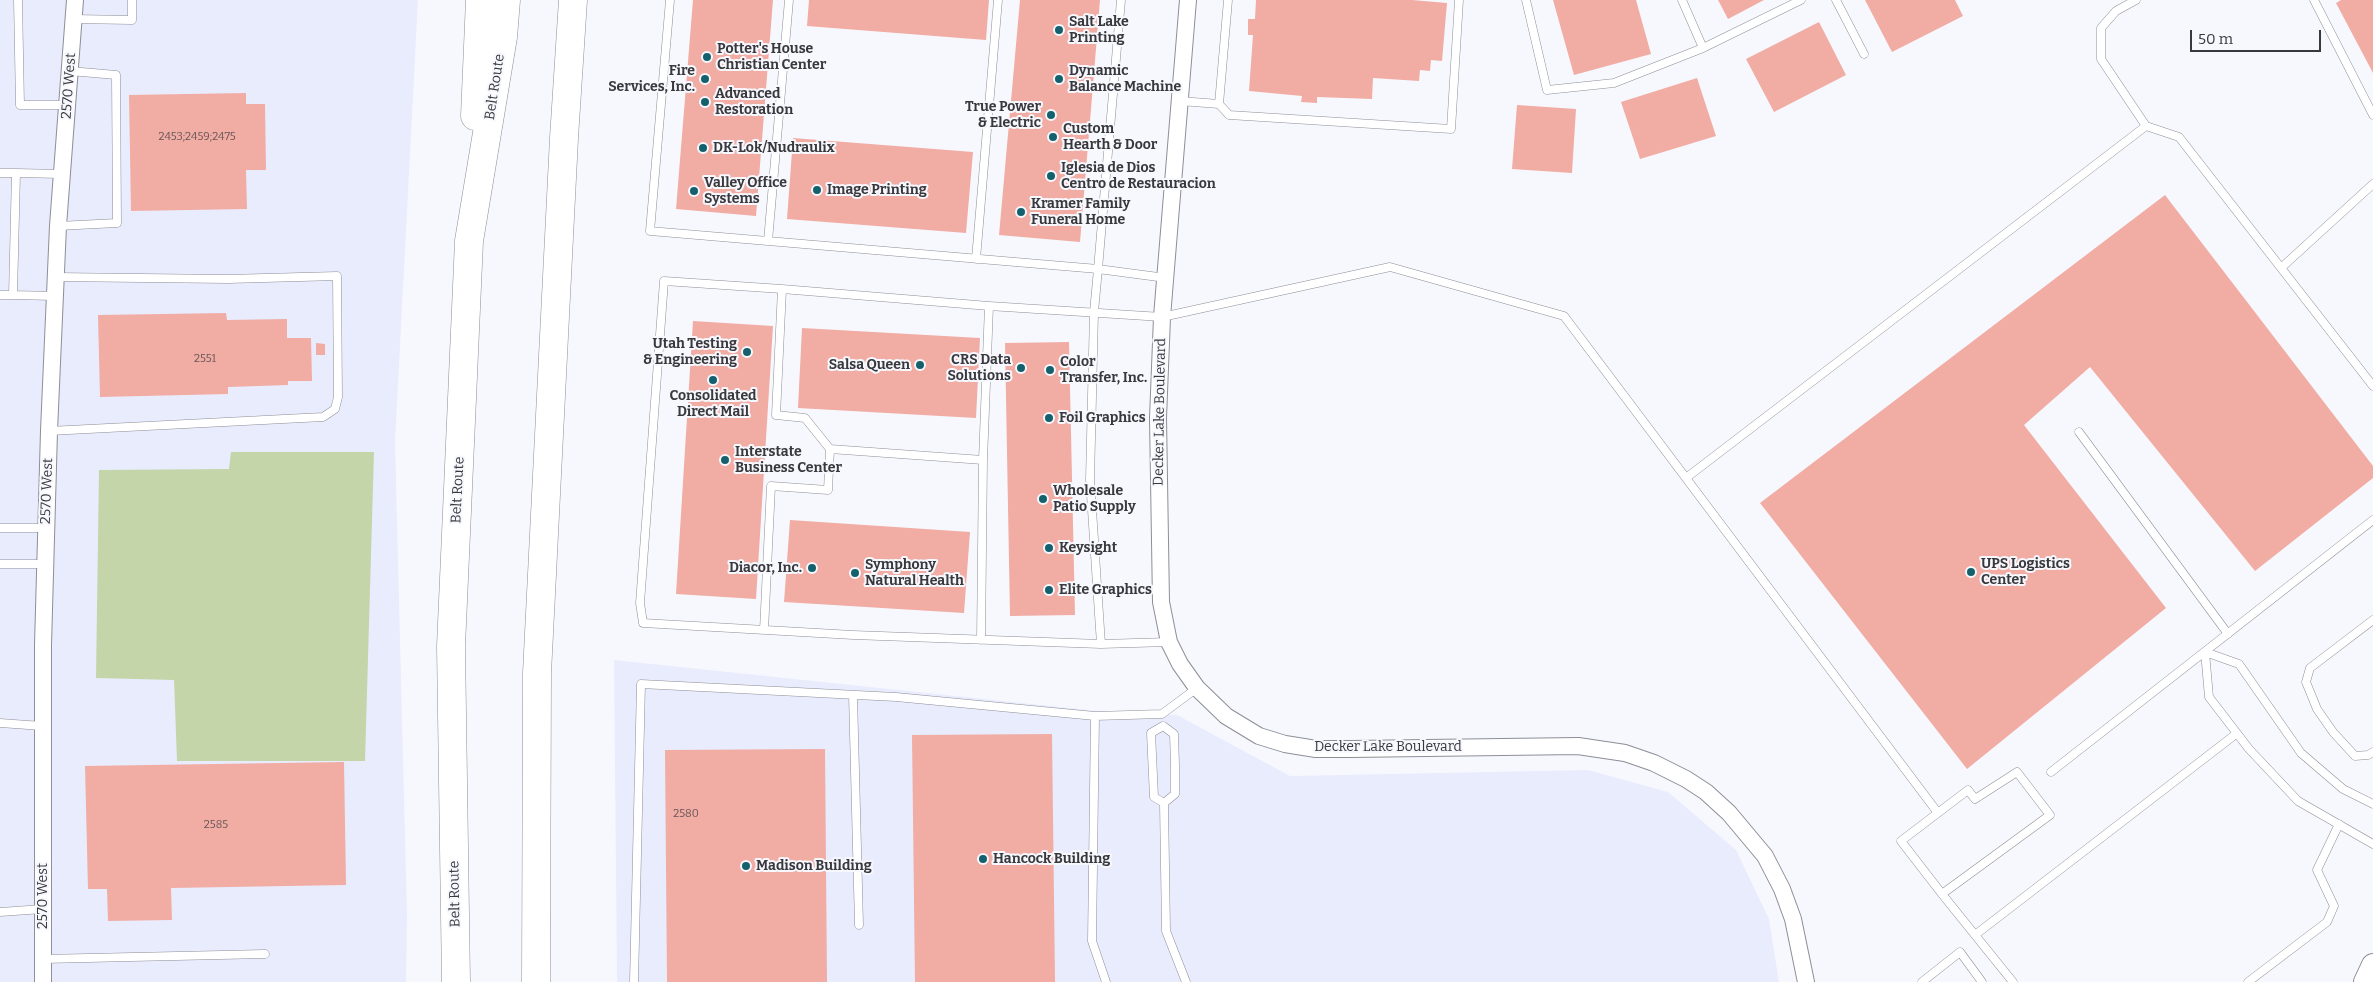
<!DOCTYPE html>
<style>
body{margin:0}
#map{position:relative;width:2373px;height:982px;overflow:hidden;background:#f7f8fe;font-family:Bitter,serif}
canvas{display:block}
.scale{position:absolute;left:2190px;top:30px;width:131px;height:22px;box-sizing:border-box;border:2px solid #39393d;border-top:0;padding-left:6px;font-size:15px;line-height:18px;white-space:nowrap;color:#39393d;-webkit-text-stroke:4px #f7f8fe;paint-order:stroke}
</style>
<div id="map">
<canvas width="2373" height="982"></canvas>
<div class="scale">50 m</div>
</div>
<script>
const ctx = document.querySelector('canvas').getContext('2d');
ctx.lineJoin = 'round';
function fillPath(path, color) { ctx.fillStyle = color; ctx.fill(path, 'evenodd'); }
const toPath = rows => new Path2D(rows.map(r => 'M' + r).join(''));
function stroke(path, color, width, dash) { ctx.strokeStyle = color; ctx.lineWidth = width; ctx.lineCap = dash ? 'butt' : 'round'; ctx.setLineDash(dash || []); ctx.stroke(path); }
function label(font, color, halo, rows, align = 'center') {
  ctx.font = font + ' Bitter,serif'; ctx.lineWidth = 4; ctx.setLineDash([]); ctx.textBaseline = 'middle'; ctx.strokeStyle = halo; ctx.fillStyle = color; for (const [text, x, y, turn = 0] of rows) {
    ctx.save(); ctx.translate(x, y); ctx.rotate((+turn || 0) * Math.PI / 180); ctx.textAlign = isNaN(turn) ? turn : align; if (halo) ctx.strokeText(text, 0, 0); ctx.fillText(text, 0, 0); ctx.restore();
  }
}
const built = toPath([
 [0,0,418,0,395,442,407,915,406,982,0,982],
 [614,660,1136,715,1177,715,1290,776,1588,770,1668,792,1736,850,1769,919,1779,982,617,982]
]);
const green = toPath([
 [231,452,374,452,365,761,177,761,174,680,96,678,99,470,229,469]
]);
const building = toPath([
 [693,0,773,0,756,216,676,209],
 [809,0,989,0,986,40,807,26],
 [1020,0,1100,0,1080,242,999,235],
 [1256,0,1412,0,1447,3,1442,61,1431,60,1430,71,1420,70,1419,81,1373,78,1372,99,1317,97,1317,103,1301,102,1302,96,1249,91,1253,35,1248,35,1248,19,1255,19],
 [1553,0,1636,0,1651,54,1574,75],
 [1718,0,1764,0,1728,19],
 [1865,0,1955,0,1963,16,1892,52],
 [2341,0,2373,0,2373,73,2336,3],
 [1819,22,1846,75,1774,112,1746,59],
 [1697,78,1716,136,1640,159,1621,102],
 [246,93,246,104,265,104,266,170,246,170,247,209,131,211,129,95],
 [1517,105,1576,109,1572,173,1512,169],
 [793,138,973,152,966,233,787,219],
 [2165,195,2373,466,2373,478,2255,571,2090,367,2024,425,2166,608,1967,769,1760,503],
 [226,313,227,320,287,319,287,338,311,338,312,381,288,381,288,385,228,387,228,394,100,397,98,315],
 [693,321,773,326,756,599,676,594],
 [802,328,980,338,976,418,798,408],
 [1069,342,1075,615,1010,616,1005,343],
 [316,343,325,344,325,355,316,355],
 [790,520,970,532,964,613,784,602],
 [1052,734,1055,982,915,982,912,735],
 [825,749,827,982,667,982,665,750],
 [344,762,346,885,171,888,172,920,108,921,107,889,88,889,85,766]
]);
const lane = toPath([
 [18,0,20,105,67,105],
 [670,0,650,231,1098,269,1121,0],
 [1526,0,1547,90,1614,83,1703,48,1682,0],
 [1836,0,1864,54],
 [2136,0,2116,11,2101,28,2101,59,2146,126],
 [2314,0,2373,115],
 [73,19,132,20,132,0],
 [1703,48,1801,0],
 [1180,101,1219,104,1229,115,1451,129,1459,0],
 [1219,104,1228,0],
 [0,173,16,173],
 [58,226,117,223,116,75,70,71],
 [768,241,789,0],
 [976,259,998,0],
 [2281,268,2373,184],
 [782,289,664,281,640,603,643,623,853,635,1101,644,1090,480,1094,312,1098,269,1166,278],
 [0,295,13,295],
 [54,296,13,295,16,173,62,174],
 [989,306,983,460,830,449,805,418,776,415,782,289,989,306,1162,317,1390,267,1564,316,1938,813],
 [49,431,323,417,335,409,338,397,337,276,228,279,55,277],
 [2079,432,2228,634],
 [1686,478,2146,126,2179,137,2373,386],
 [0,528,46,528],
 [0,564,45,564],
 [2373,620,2310,668,2306,682,2317,709,2333,732,2355,756,2368,755,2373,752],
 [764,630,771,486,828,490,830,449],
 [981,640,983,460],
 [1101,644,1169,642],
 [2205,652,2209,697,2249,749,2298,801,2373,844],
 [2205,652,2239,664,2301,753,2343,789,2373,804],
 [853,695,859,925],
 [1095,716,1092,941,1106,982],
 [0,723,42,726],
 [1163,726,1174,734,1175,765,1175,794,1164,803,1154,797,1151,733,1163,726],
 [2051,772,2373,520],
 [1164,803,1166,931,1186,982],
 [1942,894,2050,815,2017,772,1975,799,1968,790,1901,841,1942,894,1975,935],
 [0,912,43,909],
 [43,959,265,954],
 [634,982,641,684,896,697,1095,716,1162,714,1197,688],
 [1922,982,1960,952,1982,982],
 [2013,982,1975,935,2236,734],
 [2248,982,2327,922,2334,906,2317,870,2339,824]
]);
const street = toPath([
 [1188,0,1162,317,1158,418,1161,602,1169,642,1180,664,1197,688,1226,716,1259,736,1285,744,1316,749,1350,749,1578,746,1625,753,1654,763,1686,779,1706,792,1729,813,1765,856,1782,889,1793,919,1806,982],
 [43,982,43,645,49,431,58,226,75,0]
]);
const secondary = toPath([
 [2365,982,2373,965]
]);
const highway = toPath([
 [475,116,480,0],
 [456,982,451,646,469,241,503,37,506,0],
 [536,982,537,673,564,138,573,0]
]);
const markers = [
 [1059,30,5,"#14606c"],
 [707,57,5,"#14606c"],
 [705,79,5,"#14606c"],
 [1059,79,5,"#14606c"],
 [705,102,5,"#14606c"],
 [1051,115,5,"#14606c"],
 [1053,137,5,"#14606c"],
 [703,148,5,"#14606c"],
 [1051,176,5,"#14606c"],
 [817,190,5,"#14606c"],
 [694,191,5,"#14606c"],
 [1021,212,5,"#14606c"],
 [747,352,5,"#14606c"],
 [920,365,5,"#14606c"],
 [1021,368,5,"#14606c"],
 [1050,370,5,"#14606c"],
 [713,380,5,"#14606c"],
 [1049,418,5,"#14606c"],
 [725,460,5,"#14606c"],
 [1043,499,5,"#14606c"],
 [1049,548,5,"#14606c"],
 [812,568,5,"#14606c"],
 [1971,572,5,"#14606c"],
 [855,573,5,"#14606c"],
 [1049,590,5,"#14606c"],
 [983,859,5,"#14606c"],
 [746,866,5,"#14606c"]
];
const numberNames = [
 ["2453;2459;2475",197,137],
 ["2551",205,359],
 ["2580",686,814],
 ["2585",216,825]
];
const poiNames = [
 ["Salt Lake",1069,22],
 ["Printing",1069,38],
 ["Potter's House",717,49],
 ["Christian Center",717,65],
 ["Fire",695,71,"right"],
 ["Services, Inc.",695,87,"right"],
 ["Dynamic",1069,71],
 ["Balance Machine",1069,87],
 ["Advanced",715,94],
 ["Restoration",715,110],
 ["True Power",1041,107,"right"],
 ["& Electric",1041,123,"right"],
 ["Custom",1063,129],
 ["Hearth & Door",1063,145],
 ["DK-Lok/Nudraulix",713,148],
 ["Iglesia de Dios",1061,168],
 ["Centro de Restauracion",1061,184],
 ["Valley Office",704,183],
 ["Systems",704,199],
 ["Image Printing",827,190],
 ["Kramer Family",1031,204],
 ["Funeral Home",1031,220],
 ["Utah Testing",737,344,"right"],
 ["& Engineering",737,360,"right"],
 ["CRS Data",1011,360,"right"],
 ["Solutions",1011,376,"right"],
 ["Color",1060,362],
 ["Transfer, Inc.",1060,378],
 ["Salsa Queen",910,365,"right"],
 ["Consolidated",713,396,"center"],
 ["Direct Mail",713,412,"center"],
 ["Foil Graphics",1059,418],
 ["Interstate",735,452],
 ["Business Center",735,468],
 ["Wholesale",1053,491],
 ["Patio Supply",1053,507],
 ["Keysight",1059,548],
 ["UPS Logistics",1981,564],
 ["Center",1981,580],
 ["Symphony",865,565],
 ["Natural Health",865,581],
 ["Diacor, Inc.",802,568,"right"],
 ["Elite Graphics",1059,590],
 ["Hancock Building",993,859],
 ["Madison Building",756,866]
];
const streetNames = [
 ["2570 West",69,86,-86],
 ["Belt Route",495,87,-81],
 ["Decker Lake Boulevard",1160,412,-89],
 ["Belt Route",458,490,-87],
 ["2570 West",47,491,-88],
 ["Decker Lake Boulevard",1388,747],
 ["Belt Route",455,894,-91],
 ["2570 West",43,896,-90]
];
fillPath(built, '#e9ecfd');
fillPath(green, '#c4d5a9');
fillPath(building, '#f1aca4');
stroke(lane, '#8d8e97', 9);
stroke(street, '#8d8e97', 18);
stroke(secondary, '#8d8e97', 24);
stroke(highway, '#8d8e97', 29);
stroke(lane, '#fff', 8);
stroke(street, '#fff', 16);
stroke(secondary, '#fff', 22);
stroke(highway, '#fff', 28);
for (const [x, y, r, color] of markers) { const dot = new Path2D(); dot.arc(x, y, r, 0, 2 * Math.PI); ctx.fillStyle = color; ctx.fill(dot); stroke(dot, '#f7f8fe', 2); }
label('11px', '#675657', null, numberNames);
label('bold 14px', '#39393d', '#f7f8fe', poiNames, 'left');
label('14px', '#39393d', '#f7f8fe', streetNames);
</script>
